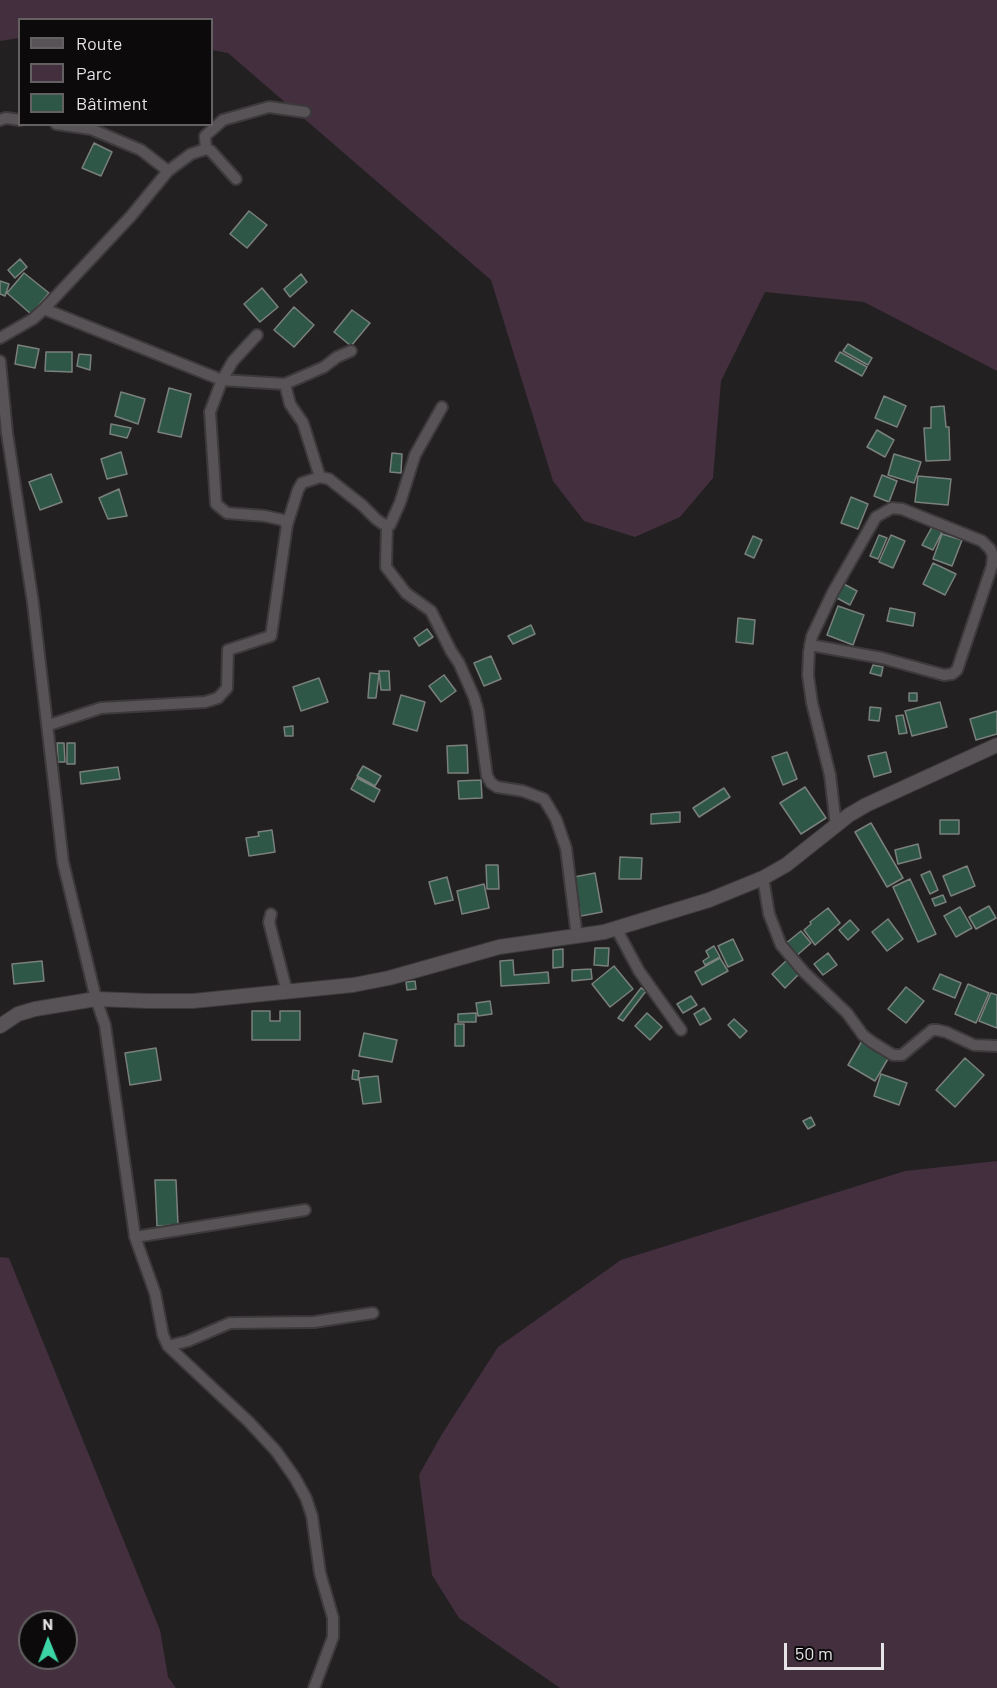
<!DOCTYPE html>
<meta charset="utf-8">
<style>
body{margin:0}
#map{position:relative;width:997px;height:1688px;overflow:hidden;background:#232022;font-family:Barlow,sans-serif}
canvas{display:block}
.legend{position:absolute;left:18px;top:18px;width:195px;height:108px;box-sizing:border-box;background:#0c0a0b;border:2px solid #636162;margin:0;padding:8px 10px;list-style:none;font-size:18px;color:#e5e3e5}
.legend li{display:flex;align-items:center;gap:12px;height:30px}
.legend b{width:30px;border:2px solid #636162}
.north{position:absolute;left:18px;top:1610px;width:60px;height:60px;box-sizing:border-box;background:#0c0a0b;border:2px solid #636162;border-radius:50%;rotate:359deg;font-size:16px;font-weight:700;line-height:24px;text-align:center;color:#e5e3e5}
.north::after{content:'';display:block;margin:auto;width:21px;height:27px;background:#3cd4a4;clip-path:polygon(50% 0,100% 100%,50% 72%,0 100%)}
.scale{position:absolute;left:784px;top:1643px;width:100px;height:27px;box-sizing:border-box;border:3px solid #e5e3e5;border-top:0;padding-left:8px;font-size:18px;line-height:21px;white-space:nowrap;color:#e5e3e5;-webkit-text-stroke:4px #0c0a0b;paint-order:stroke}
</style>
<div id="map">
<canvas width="997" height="1688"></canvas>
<ul class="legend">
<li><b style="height:8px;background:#575356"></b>Route</li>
<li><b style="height:16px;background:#432f3e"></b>Parc</li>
<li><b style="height:16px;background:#2e5747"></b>Bâtiment</li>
</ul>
<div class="north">N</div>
<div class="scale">50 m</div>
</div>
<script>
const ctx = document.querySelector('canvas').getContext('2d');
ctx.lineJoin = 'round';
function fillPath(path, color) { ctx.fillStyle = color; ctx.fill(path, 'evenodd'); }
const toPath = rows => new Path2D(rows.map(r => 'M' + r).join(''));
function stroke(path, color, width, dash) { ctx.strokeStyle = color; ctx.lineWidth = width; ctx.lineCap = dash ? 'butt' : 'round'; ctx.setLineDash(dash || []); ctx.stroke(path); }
const green = toPath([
 [0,0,997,0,997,371,864,302,765,292,721,381,713,478,680,517,635,537,584,521,553,481,491,280,228,53,212,50,212,20,20,20,19,38,0,41],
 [997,1161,997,1688,560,1688,459,1618,432,1575,419,1475,442,1434,498,1347,621,1260,905,1171],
 [0,1257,9,1258,160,1630,168,1677,176,1688,0,1688],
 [30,1622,66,1622,66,1658,30,1658]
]);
const building = toPath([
 [94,143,112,152,101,176,82,168,94,143],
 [249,211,267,225,247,248,230,234,249,211],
 [20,259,27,267,15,278,8,270,20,259],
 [24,273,49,293,31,314,7,293,24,273],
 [301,274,307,282,290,297,284,289,301,274],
 [0,281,9,284,5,296,0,294,0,281],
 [262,288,278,307,260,322,244,304,262,288],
 [294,307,314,325,294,347,274,330,294,307],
 [352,310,370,323,351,346,334,332,352,310],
 [848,344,872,358,868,365,843,351,848,344],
 [18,345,39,349,35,368,15,364,18,345],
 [46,352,72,352,72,372,45,371,46,352],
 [840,352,867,367,862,376,835,361,840,352],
 [79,354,91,355,90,370,77,366,79,354],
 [169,388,191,394,181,437,158,432,169,388],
 [121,392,145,399,138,424,115,416,121,392],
 [884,396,906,406,897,427,875,418,884,396],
 [944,406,946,427,949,427,950,460,926,461,924,428,931,428,931,407,944,406],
 [111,424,131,428,127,438,110,434,111,424],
 [877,430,894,440,885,457,867,447,877,430],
 [121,452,127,474,107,479,101,459,121,452],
 [392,453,402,454,401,473,390,472,392,453],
 [894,454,921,462,914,483,888,475,894,454],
 [51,474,62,502,40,510,29,482,51,474],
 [882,475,897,481,889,502,874,496,882,475],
 [918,476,951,479,948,505,915,502,918,476],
 [119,489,127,516,108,519,99,498,119,489],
 [851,497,868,504,858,529,841,523,851,497],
 [932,527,942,532,933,550,922,545,932,527],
 [942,534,962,540,952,566,933,559,942,534],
 [879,535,887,538,878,559,870,556,879,535],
 [891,535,905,541,893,568,879,562,891,535],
 [753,536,762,540,754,558,745,554,753,536],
 [933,563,956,574,945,595,923,584,933,563],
 [842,583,857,591,850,605,835,597,842,583],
 [838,606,864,615,853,645,827,635,838,606],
 [890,608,915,613,913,626,887,621,890,608],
 [738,618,755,620,753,644,736,642,738,618],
 [531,625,535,634,513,644,508,636,531,625],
 [427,629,433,637,419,646,414,638,427,629],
 [491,656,501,679,484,686,474,663,491,656],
 [873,665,883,667,881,676,870,673,873,665],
 [379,671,389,671,390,690,381,690,379,671],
 [370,673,379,674,376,698,368,698,370,673],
 [444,675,456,691,441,702,429,686,444,675],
 [319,678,328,702,301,711,293,687,319,678],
 [909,693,917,693,917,701,909,701,909,693],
 [401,695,425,702,417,731,393,724,401,695],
 [940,702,947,727,912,736,905,711,940,702],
 [870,707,881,708,879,721,869,720,870,707],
 [997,711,997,734,976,740,970,719,997,711],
 [903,715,907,733,899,734,896,716,903,715],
 [293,726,293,736,285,736,284,727,293,726],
 [57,743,64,743,65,762,58,762,57,743],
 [67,743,75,743,75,764,67,764,67,743],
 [467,745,468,773,448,773,447,746,467,745],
 [787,752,797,779,783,785,772,757,787,752],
 [886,752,891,772,874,777,868,756,886,752],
 [363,766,381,776,375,786,357,776,363,766],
 [118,767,120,779,81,784,80,772,118,767],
 [357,778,380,790,374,802,351,789,357,778],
 [481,780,482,798,459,799,458,781,481,780],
 [805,787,826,818,801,834,780,803,805,787],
 [724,788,730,797,699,817,693,808,724,788],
 [680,812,680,822,651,824,651,814,680,812],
 [940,820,959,820,959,834,940,834,940,820],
 [871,823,903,878,887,887,855,832,871,823],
 [272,830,275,852,249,856,246,838,259,836,258,832,272,830],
 [918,844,921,858,898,864,895,850,918,844],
 [620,857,642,858,641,879,619,879,620,857],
 [486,865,498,865,499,889,487,889,486,865],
 [967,866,975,886,951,896,943,876,967,866],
 [930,871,938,890,930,894,921,875,930,871],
 [595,873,602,912,581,916,574,877,595,873],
 [447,877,453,900,435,904,429,882,447,877],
 [910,879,936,934,918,942,893,887,910,879],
 [484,884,489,908,462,914,457,891,484,884],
 [943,895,946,902,935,906,932,899,943,895],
 [989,906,996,918,976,929,969,917,989,906],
 [960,907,972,928,956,937,944,916,960,907],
 [828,908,840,923,815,945,804,930,811,924,810,922,828,908],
 [888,919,903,939,887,951,872,932,888,919],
 [850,920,859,930,848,940,839,930,850,920],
 [801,931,811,943,795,957,785,944,801,931],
 [733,939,743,960,728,967,718,946,733,939],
 [714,946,720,957,705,965,703,961,709,957,706,951,714,946],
 [595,948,609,948,608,966,594,965,595,948],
 [563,949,563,967,553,968,553,950,563,949],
 [828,953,837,965,823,975,814,964,828,953],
 [720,958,728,971,702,985,695,972,720,958],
 [513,960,514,975,548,972,549,983,501,986,500,961,513,960],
 [787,960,800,973,785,988,772,974,787,960],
 [42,961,44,981,14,984,12,964,42,961],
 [614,966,633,989,610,1007,592,984,614,966],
 [591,969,592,979,572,981,572,970,591,969],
 [940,974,961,983,955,998,933,989,940,974],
 [415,981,416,989,407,990,406,982,415,981],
 [968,984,989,993,976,1023,955,1014,968,984],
 [906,987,924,1001,906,1023,888,1009,906,987],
 [641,988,646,991,623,1021,618,1018,641,988],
 [991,993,997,995,997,1028,979,1021,991,993],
 [691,996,697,1005,683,1013,677,1004,691,996],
 [490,1001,492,1014,478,1016,476,1003,490,1001],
 [704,1008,711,1019,700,1025,694,1014,704,1008],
 [252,1011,270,1011,270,1021,280,1021,280,1011,300,1011,300,1040,252,1040,252,1011],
 [476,1013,476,1022,458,1022,458,1014,476,1013],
 [647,1013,662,1027,650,1040,635,1026,647,1013],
 [734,1019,747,1031,740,1038,728,1025,734,1019],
 [455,1024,464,1024,464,1046,455,1046,455,1024],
 [364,1033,397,1040,392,1062,359,1056,364,1033],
 [862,1041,889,1057,875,1081,848,1065,862,1041],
 [156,1048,161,1080,130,1085,125,1053,156,1048],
 [965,1058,984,1075,955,1107,936,1090,965,1058],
 [353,1070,359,1071,358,1080,352,1079,353,1070],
 [881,1074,907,1083,899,1105,874,1096,881,1074],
 [378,1076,381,1102,363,1104,359,1078,378,1076],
 [811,1117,815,1125,808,1129,803,1121,811,1117],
 [155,1180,176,1180,178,1225,157,1226,155,1180]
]);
const minor = toPath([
 [0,120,6,118,20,120],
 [56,124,91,129,141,150,168,171],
 [206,149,205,136,223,120,269,107,305,112],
 [44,309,222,380,285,384,324,367,337,357,351,351],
 [257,335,233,361,222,380,210,412,216,504,227,513,265,516,283,520,287,525],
 [0,338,33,319,44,309,131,216,168,171,191,154,206,149,211,151,236,179],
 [0,361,7,433,33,603,63,862,96,999,105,1025,135,1237,155,1293,163,1335,168,1346,249,1422,276,1451,295,1478,306,1498,312,1516,320,1573,333,1618,333,1637,314,1688],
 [285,384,290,404,303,423,320,477],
 [387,525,386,567,406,593,431,611,451,651,459,663,474,697,478,711,487,776,491,783,497,787,523,791,544,799,556,819,566,848,577,937],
 [810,645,882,658,944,675,952,674,957,670,992,566,993,555,990,549,982,541,902,509,892,508,876,517,833,592,812,636,809,652,808,675,812,703,830,775,836,826],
 [49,725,101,708,205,702,218,698,227,688,228,650,271,636,287,525,298,490,302,483,320,477,329,479,362,505,376,519,383,524,390,525,400,503,415,455,442,407],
 [763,878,769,914,781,945,804,972,847,1013,863,1035,872,1042,893,1055,902,1055,932,1030,937,1030,946,1032,974,1045,997,1046],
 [271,914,269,922,287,992],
 [616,928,639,971,681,1030],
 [135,1237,305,1210],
 [168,1346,188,1341,230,1323,314,1322,373,1313]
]);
const tertiary = toPath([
 [0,1026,18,1014,35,1009,96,999,148,1001,193,1001,353,985,389,978,499,947,604,932,709,900,763,878,786,865,849,815,866,805,997,745]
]);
fillPath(green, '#432f3e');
fillPath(building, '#2e5747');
stroke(building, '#7a807d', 1.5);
stroke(minor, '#3d3a3c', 14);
stroke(tertiary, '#3d3a3c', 16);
stroke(minor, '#575356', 10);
stroke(tertiary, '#575356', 14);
</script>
